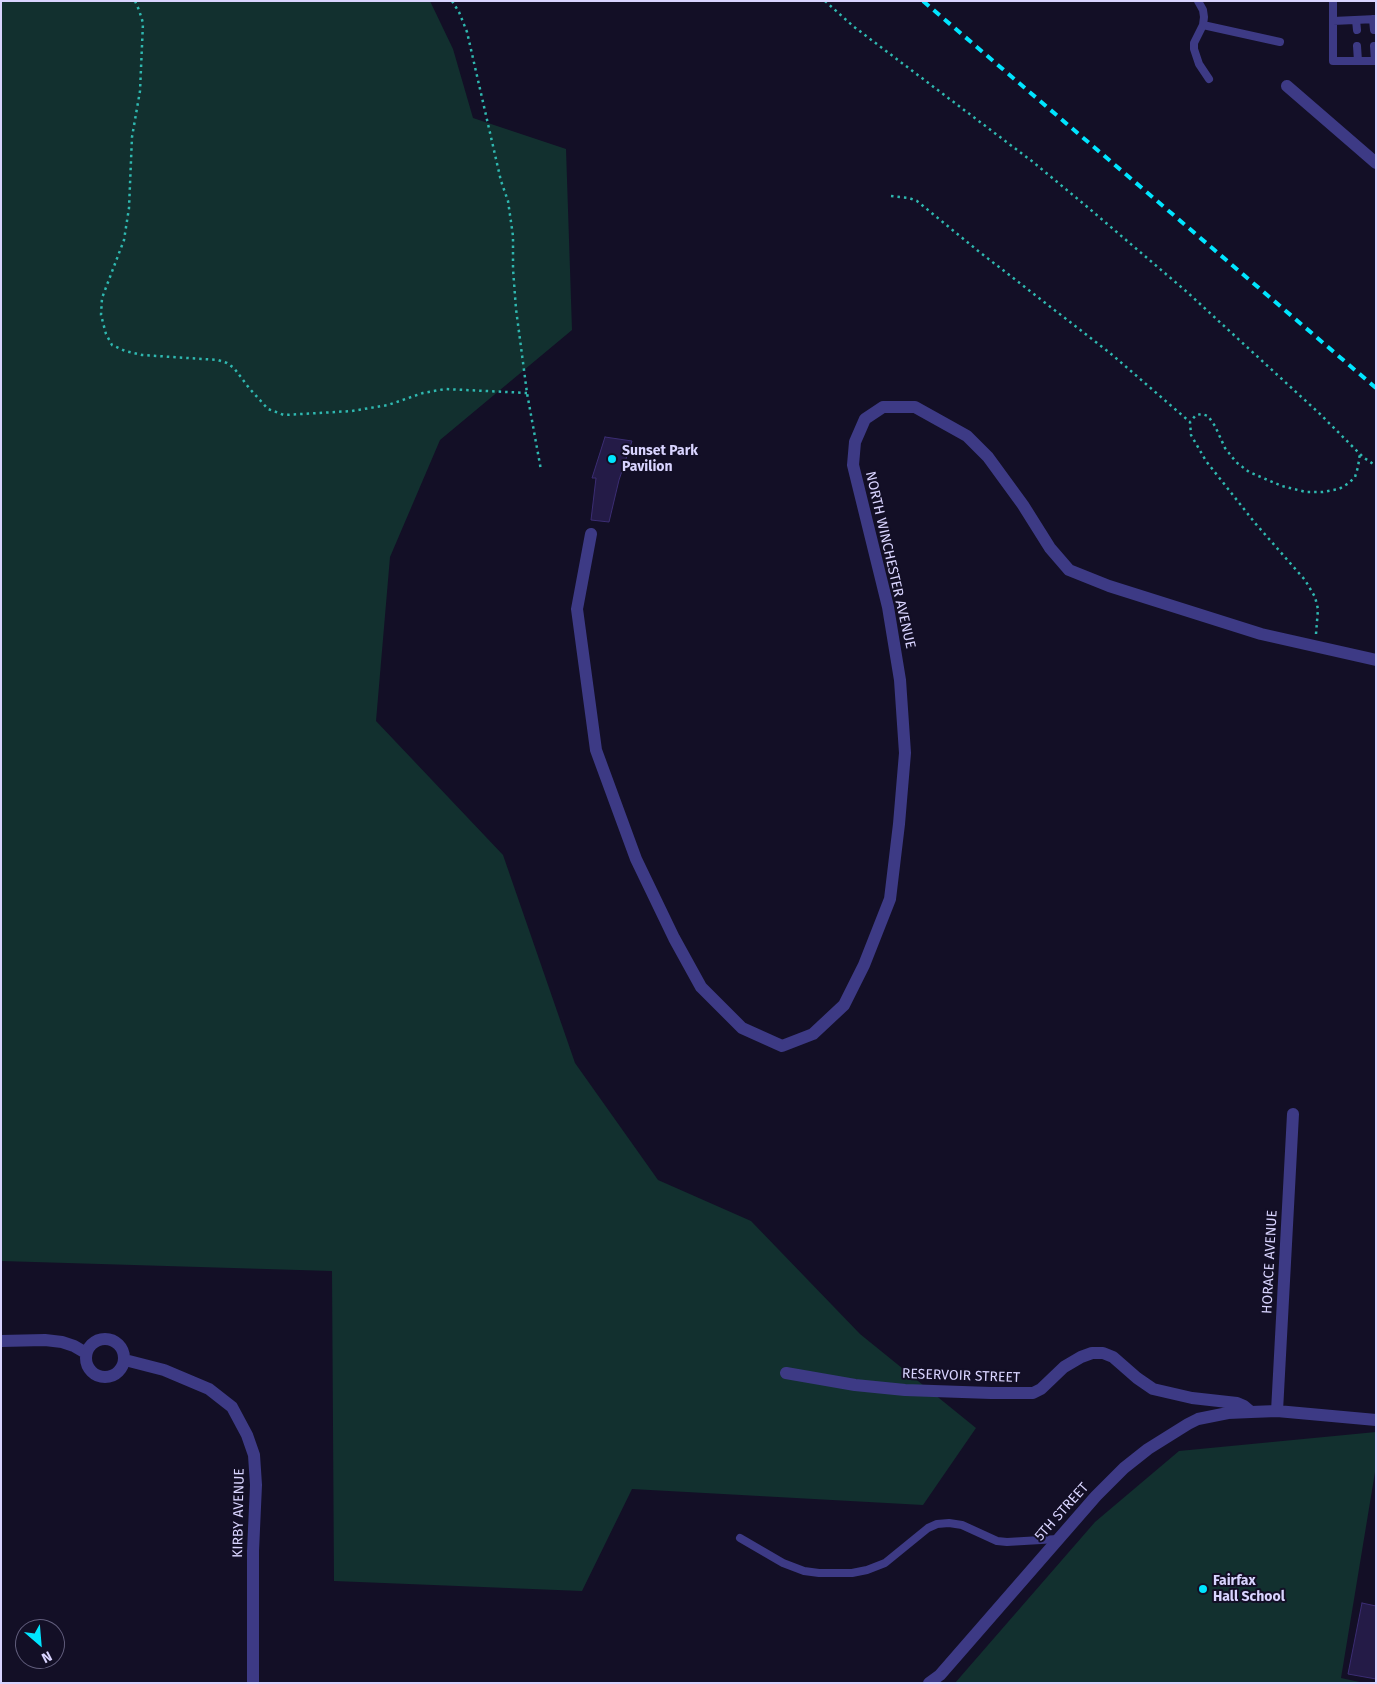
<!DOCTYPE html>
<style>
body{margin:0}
#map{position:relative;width:1377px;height:1684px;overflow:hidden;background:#130f26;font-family:"Fira Sans",sans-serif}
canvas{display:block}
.frame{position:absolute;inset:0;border:2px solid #d9d4ff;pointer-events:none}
.north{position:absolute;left:15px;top:1619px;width:50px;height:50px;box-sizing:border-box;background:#130f26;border:1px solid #625e7d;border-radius:50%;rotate:153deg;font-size:14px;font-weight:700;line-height:20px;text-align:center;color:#d9d4ff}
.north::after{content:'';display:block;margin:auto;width:18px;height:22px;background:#00e5ff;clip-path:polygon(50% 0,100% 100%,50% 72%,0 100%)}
</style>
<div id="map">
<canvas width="1377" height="1684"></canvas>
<div class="frame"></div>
<div class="north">N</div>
</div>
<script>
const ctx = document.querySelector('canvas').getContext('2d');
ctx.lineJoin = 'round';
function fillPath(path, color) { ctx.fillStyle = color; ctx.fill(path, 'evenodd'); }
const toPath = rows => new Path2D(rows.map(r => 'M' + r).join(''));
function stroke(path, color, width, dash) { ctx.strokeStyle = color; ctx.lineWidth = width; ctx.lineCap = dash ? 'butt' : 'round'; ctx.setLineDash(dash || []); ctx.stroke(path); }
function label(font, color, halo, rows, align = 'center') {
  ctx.font = font + ' "Fira Sans",sans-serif'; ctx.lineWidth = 4; ctx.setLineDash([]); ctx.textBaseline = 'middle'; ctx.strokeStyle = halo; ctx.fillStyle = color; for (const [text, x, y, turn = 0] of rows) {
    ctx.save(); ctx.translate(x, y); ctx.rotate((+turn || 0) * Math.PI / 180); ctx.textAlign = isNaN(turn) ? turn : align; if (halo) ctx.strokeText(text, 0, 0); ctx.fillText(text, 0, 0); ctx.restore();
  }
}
const green = toPath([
 [1,1,430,1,453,49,473,118,566,149,572,330,440,440,390,557,376,721,503,855,575,1063,658,1180,751,1221,860,1334,976,1428,923,1505,632,1489,582,1591,334,1581,332,1271,1,1261],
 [1376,1432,1376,1466,1341,1678,1364,1683,955,1683,1095,1522,1179,1451]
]);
const building = toPath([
 [605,437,632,441,619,480,609,522,591,520,596,478,592,478,605,437],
 [1362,1603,1376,1606,1376,1679,1348,1674,1362,1603]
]);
const path = toPath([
 [135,1,139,10,143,23,140,91,132,137,129,208,124,240,102,298,101,315,106,334,112,345,125,351,142,355,218,360,227,363,234,368,249,388,268,409,284,415,352,411,388,405,423,393,445,389,527,393],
 [452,1,459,12,467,32,501,181,508,201,513,236,513,269,516,309,527,393,541,470],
 [825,1,853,26,1033,162,1085,205,1187,292,1320,414,1363,457,1376,466],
 [891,196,909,198,917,201,977,250,1110,353,1190,422],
 [1316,634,1318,609,1315,597,1305,580,1255,523,1206,461,1191,435,1190,422,1196,415,1202,414,1208,416,1215,426,1225,448,1236,462,1249,472,1282,486,1306,492,1323,492,1339,489,1349,483,1355,477,1358,467,1360,453]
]);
const service = toPath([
 [1198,1,1203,10,1204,17,1203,25,1194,43,1194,49,1199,64,1209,79],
 [1333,1,1333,61,1376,61],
 [1373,19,1374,30],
 [1356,20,1357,30],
 [1333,21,1376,19],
 [1203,25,1280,42],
 [1357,46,1358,61],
 [1374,46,1375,61],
 [740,1538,783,1563,804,1571,819,1573,852,1573,867,1570,885,1563,928,1528,937,1524,949,1523,962,1525,997,1541,1007,1542,1058,1539]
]);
const minor = toPath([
 [1287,86,1376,163],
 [591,534,577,609,596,750,636,859,674,938,701,987,742,1028,782,1046,813,1034,844,1005,864,965,890,899,899,824,905,753,900,680,888,607,853,465,855,442,865,419,883,407,915,407,967,436,988,457,1023,505,1050,548,1069,570,1109,586,1261,634,1376,660],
 '86 1358a19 19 0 1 1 38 0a19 19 0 1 1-38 0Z',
 [1,1341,45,1340,62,1342,74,1346,86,1353],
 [125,1360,164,1370,209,1389,232,1407,247,1435,254,1455,256,1485,253,1551,253,1683],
 [786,1373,855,1385,905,1390,991,1393,1033,1393,1041,1389,1064,1367,1081,1357,1092,1353,1103,1353,1113,1357,1137,1378,1153,1389,1192,1398,1237,1403,1244,1406,1251,1412,1277,1411,1376,1420],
 [1277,1411,1293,1114],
 [929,1683,940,1675,1096,1496,1124,1468,1148,1449,1188,1424,1198,1419,1228,1413,1251,1412]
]);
const rail = toPath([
 [923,1,1376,388]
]);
const markers = [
 [612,459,5,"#00e5ff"],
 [1203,1589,5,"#00e5ff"]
];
const poiNames = [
 ["Sunset Park",622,451],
 ["Pavilion",622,467],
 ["Fairfax",1213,1581],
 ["Hall School",1213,1597]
];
const streetNames = [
 ["NORTH WINCHESTER AVENUE",890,560,77],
 ["HORACE AVENUE",1270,1262,-87],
 ["RESERVOIR STREET",961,1376,2],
 ["5TH STREET",1062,1512,-48],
 ["KIRBY AVENUE",239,1513,-89]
];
fillPath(green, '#12302f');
fillPath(building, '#241b47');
stroke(building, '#3b2d73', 1);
stroke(path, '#2fb8b0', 2.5, [2.5, 4]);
stroke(service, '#3d3a85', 8);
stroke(minor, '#3d3a85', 12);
stroke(rail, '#00e5ff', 4, [8, 6]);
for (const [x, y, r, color] of markers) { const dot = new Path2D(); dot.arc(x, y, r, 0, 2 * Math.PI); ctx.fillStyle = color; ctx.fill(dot); stroke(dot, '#130f26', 2); }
label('bold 14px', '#d9d4ff', '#130f26', poiNames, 'left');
label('14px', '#d9d4ff', '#130f26', streetNames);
</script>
